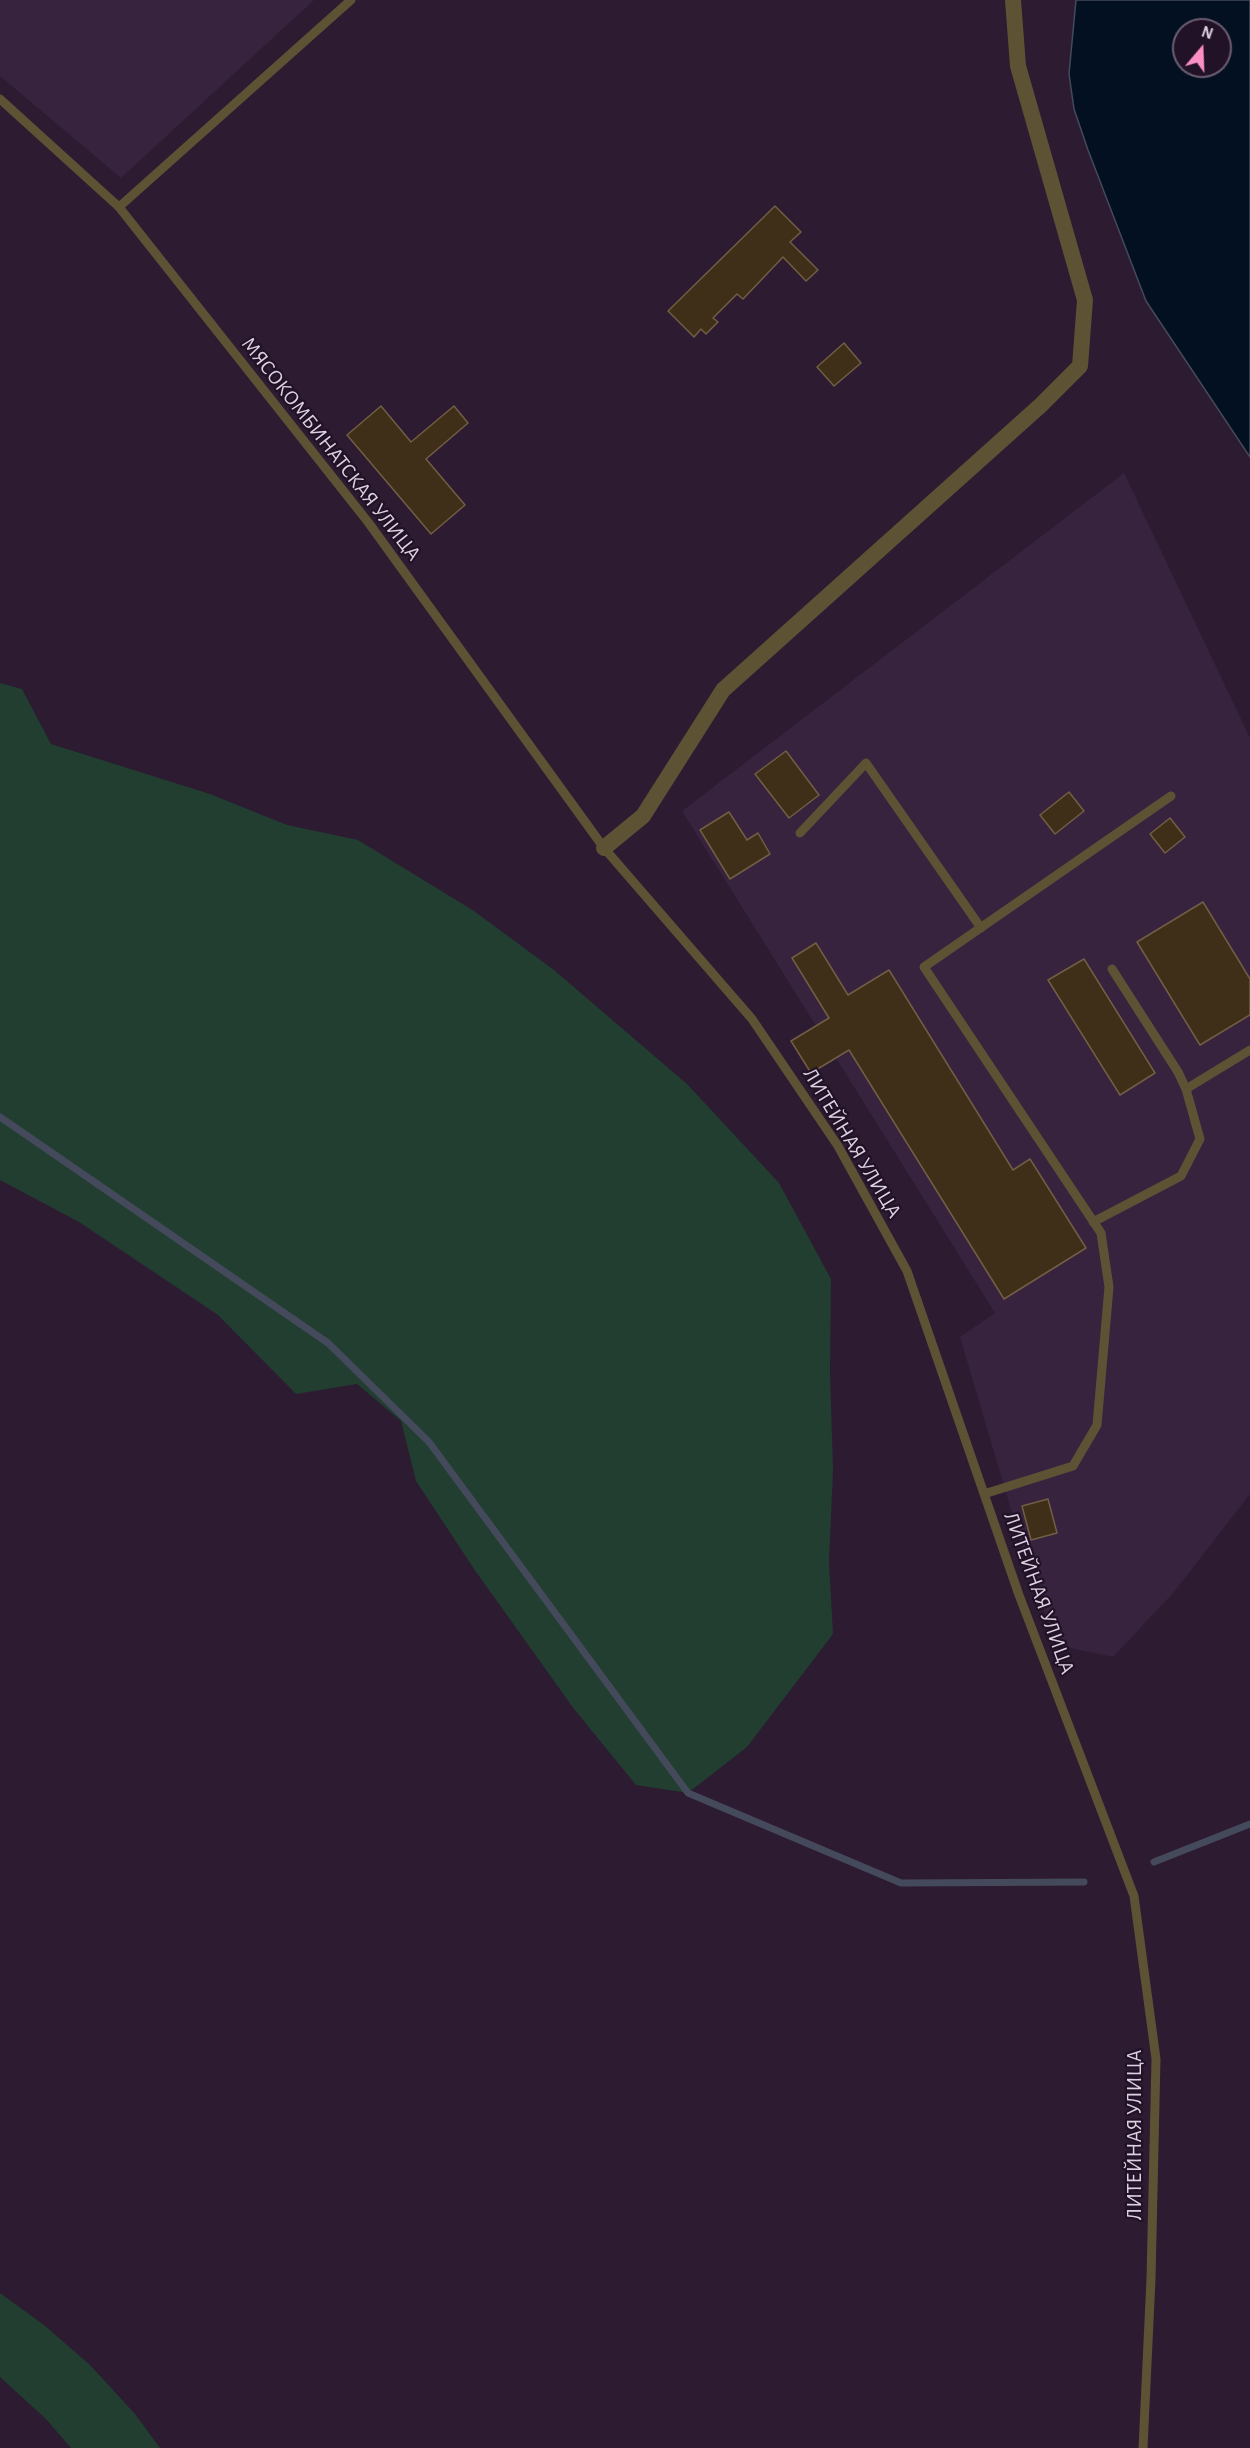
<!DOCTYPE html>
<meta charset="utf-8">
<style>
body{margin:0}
#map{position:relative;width:1250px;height:2448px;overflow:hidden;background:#2c1b31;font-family:"Alegreya Sans",sans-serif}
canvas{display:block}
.north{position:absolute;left:1172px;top:18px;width:60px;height:60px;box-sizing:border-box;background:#221227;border:2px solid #6c5e71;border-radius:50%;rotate:19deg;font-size:16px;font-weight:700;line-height:24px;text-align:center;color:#dcd1e0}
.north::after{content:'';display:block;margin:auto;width:21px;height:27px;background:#fb8fc5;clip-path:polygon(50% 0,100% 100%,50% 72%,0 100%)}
</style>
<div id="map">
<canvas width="1250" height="2448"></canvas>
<div class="north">N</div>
</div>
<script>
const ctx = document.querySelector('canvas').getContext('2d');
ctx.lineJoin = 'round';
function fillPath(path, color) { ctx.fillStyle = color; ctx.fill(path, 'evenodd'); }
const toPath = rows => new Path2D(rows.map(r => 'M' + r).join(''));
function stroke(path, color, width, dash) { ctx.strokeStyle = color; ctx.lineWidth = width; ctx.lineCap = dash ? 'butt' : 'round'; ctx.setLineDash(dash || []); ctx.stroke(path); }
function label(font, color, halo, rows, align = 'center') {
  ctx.font = font + ' "Alegreya Sans",sans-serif'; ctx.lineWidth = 4.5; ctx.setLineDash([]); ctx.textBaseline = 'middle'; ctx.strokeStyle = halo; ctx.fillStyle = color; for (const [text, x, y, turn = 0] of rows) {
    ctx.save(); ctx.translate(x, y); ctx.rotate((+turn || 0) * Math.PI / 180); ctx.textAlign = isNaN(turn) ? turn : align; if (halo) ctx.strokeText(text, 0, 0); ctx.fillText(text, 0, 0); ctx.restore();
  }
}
const built = toPath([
 [0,0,314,0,121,178,0,76],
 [1124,473,1250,738,1250,1494,1174,1592,1113,1657,1056,1645,1025,1557,960,1337,995,1313,682,811]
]);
const green = toPath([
 [0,683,22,689,51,744,210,794,287,825,358,840,474,911,554,970,687,1084,779,1183,831,1279,830,1373,833,1470,829,1562,833,1634,747,1747,688,1793,636,1785,574,1709,474,1569,416,1481,401,1421,357,1384,296,1394,218,1315,79,1222,0,1180],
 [0,2293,44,2325,90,2365,135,2414,160,2448,71,2448,46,2419,0,2377]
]);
const water = toPath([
 [1076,0,1250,0,1250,457,1146,301,1088,150,1074,109,1069,74,1076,0],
 [1184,30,1220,30,1220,66,1184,66,1184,30]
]);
const stream = toPath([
 [0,1117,328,1343,429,1442,688,1793,901,1883,1084,1882],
 [1154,1862,1250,1824]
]);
const building = toPath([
 [775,206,801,232,790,242,818,270,806,281,783,257,743,299,737,294,713,318,718,322,706,334,701,329,694,337,668,311,775,206],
 [844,343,861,363,834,386,817,367,844,343],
 [381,406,411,442,454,406,468,423,426,459,465,505,431,534,347,435,381,406],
 [786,751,819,795,789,818,755,774,786,751],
 [1069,792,1084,811,1055,834,1040,815,1069,792],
 [729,812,747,840,758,833,770,854,730,879,700,830,729,812],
 [1170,818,1185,837,1165,853,1150,834,1170,818],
 [1203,902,1250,979,1250,1015,1200,1045,1137,942,1203,902],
 [816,943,848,995,889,970,1013,1170,1030,1159,1086,1248,1004,1299,849,1050,811,1073,791,1041,829,1018,792,958,816,943],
 [1084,959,1155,1073,1120,1095,1048,980,1084,959],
 [1048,1499,1057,1533,1031,1540,1022,1506,1048,1499]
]);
const service = toPath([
 [0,99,119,207,368,522,604,848,752,1019,838,1146,907,1271,1019,1595,1134,1896,1156,2059,1151,2279,1143,2448],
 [119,207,351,0],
 [800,833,866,763,981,928],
 [1186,1089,1250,1050],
 [1093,1222,1181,1176,1200,1139,1186,1089,1178,1072,1112,969],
 [984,1494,1073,1466,1097,1425,1109,1287,1101,1233,924,967,1171,796]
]);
const minor = toPath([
 [604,848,643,816,723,690,1041,405,1080,366,1085,300,1018,66,1013,0]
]);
const streetNames = [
 ["МЯСОКОМБИНАТСКАЯ УЛИЦА",331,449,52],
 ["ЛИТЕЙНАЯ УЛИЦА",852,1143,59],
 ["ЛИТЕЙНАЯ УЛИЦА",1039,1593,70],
 ["ЛИТЕЙНАЯ УЛИЦА",1135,2135,-90]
];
fillPath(built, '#37233e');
fillPath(green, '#213e31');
fillPath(water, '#031022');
stroke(water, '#444a5b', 1.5);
stroke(stream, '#444a5b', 7);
fillPath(building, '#3f2e18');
stroke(building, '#725e44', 1.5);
stroke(service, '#5e5235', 9);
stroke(minor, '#5e5235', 16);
label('21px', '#dcd1e0', '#221227', streetNames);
</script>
